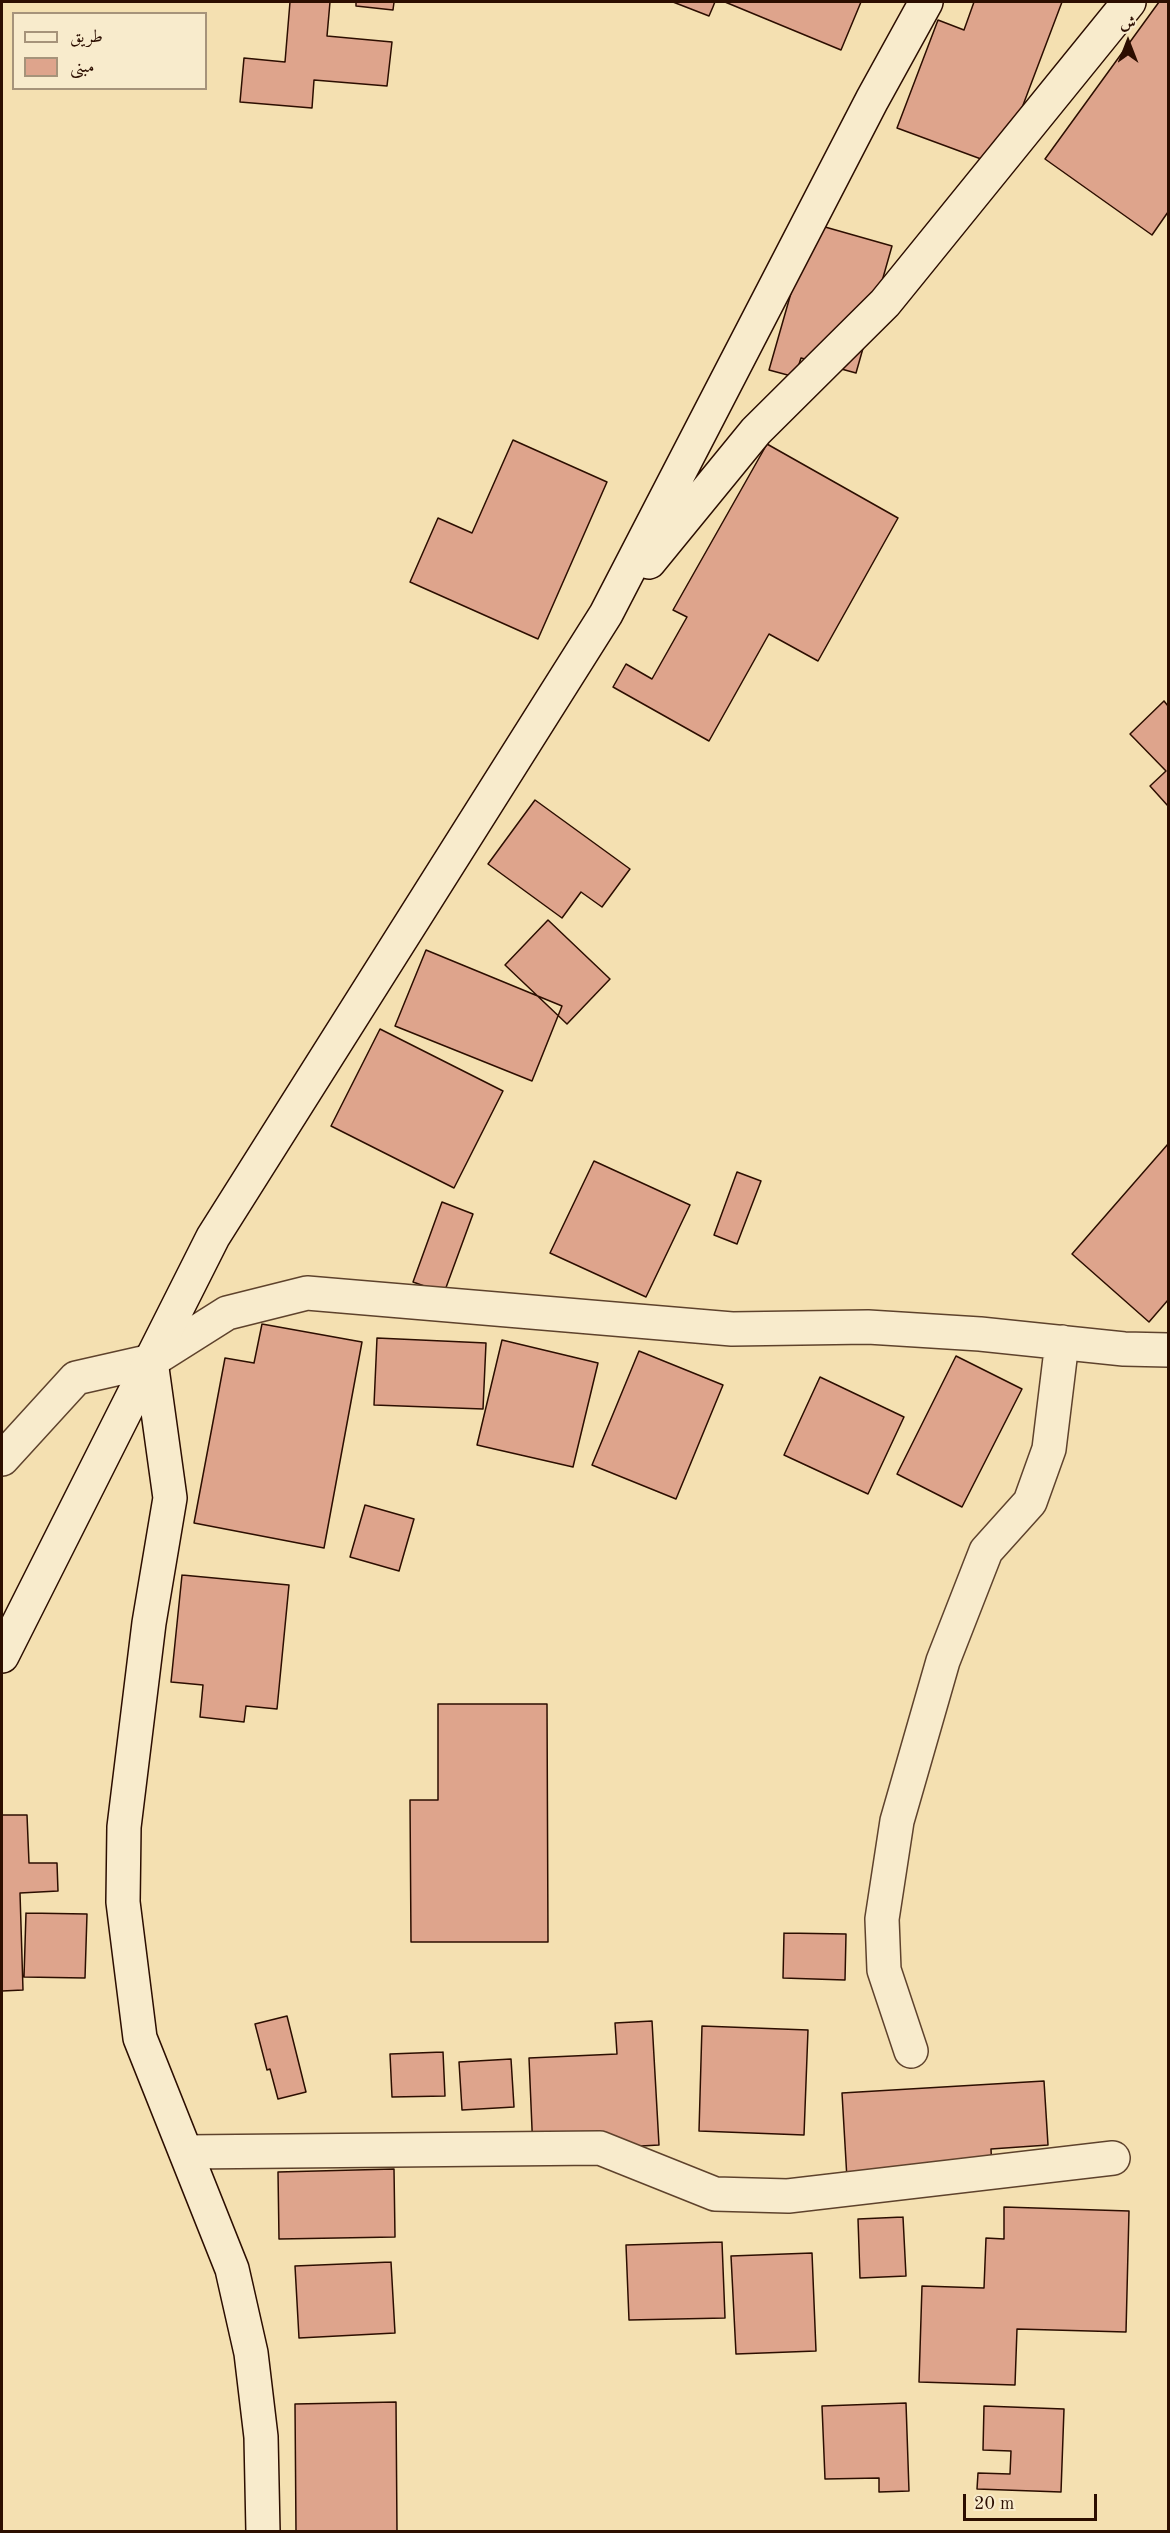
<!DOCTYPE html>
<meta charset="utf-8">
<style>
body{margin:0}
#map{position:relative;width:1170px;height:2533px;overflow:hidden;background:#f4e0b1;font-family:"Old Standard TT",Amiri,serif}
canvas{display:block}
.frame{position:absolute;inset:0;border:3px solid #2c0e00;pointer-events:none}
.legend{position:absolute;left:12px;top:12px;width:195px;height:78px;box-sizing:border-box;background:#f8ebcc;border:2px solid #a6937a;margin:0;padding:8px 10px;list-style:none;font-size:18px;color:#2c0e00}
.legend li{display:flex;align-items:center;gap:12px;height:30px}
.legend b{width:30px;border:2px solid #a6937a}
.north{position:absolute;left:1098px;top:12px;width:60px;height:60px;-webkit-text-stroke:4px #f8ebcc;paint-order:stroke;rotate:0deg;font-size:16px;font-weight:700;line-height:24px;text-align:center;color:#2c0e00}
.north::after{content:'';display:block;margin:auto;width:21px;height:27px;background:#2c0e00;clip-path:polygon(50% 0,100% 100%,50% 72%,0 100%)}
.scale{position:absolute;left:963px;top:2494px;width:134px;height:27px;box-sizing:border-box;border:3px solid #2c0e00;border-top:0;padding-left:8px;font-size:18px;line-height:21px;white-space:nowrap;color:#2c0e00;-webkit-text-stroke:4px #f8ebcc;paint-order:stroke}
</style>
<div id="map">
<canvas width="1170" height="2533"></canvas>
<div class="frame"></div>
<ul class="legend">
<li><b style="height:8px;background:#f8ebcc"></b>طريق</li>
<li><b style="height:16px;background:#dea48c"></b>مبنى</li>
</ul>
<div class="north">ش</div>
<div class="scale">20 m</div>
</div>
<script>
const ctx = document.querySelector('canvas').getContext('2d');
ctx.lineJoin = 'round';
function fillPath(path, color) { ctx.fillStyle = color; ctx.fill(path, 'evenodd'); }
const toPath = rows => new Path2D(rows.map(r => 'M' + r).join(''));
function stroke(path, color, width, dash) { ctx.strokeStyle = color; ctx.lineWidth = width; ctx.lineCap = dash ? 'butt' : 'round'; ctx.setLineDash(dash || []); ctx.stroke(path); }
const building = toPath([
 [290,2,330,2,327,36,392,42,387,86,314,80,312,108,240,102,244,58,285,62,290,2],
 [356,2,394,2,393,10,356,6,356,2],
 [673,2,715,2,709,16,673,2],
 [725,2,861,2,841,50,725,2],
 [974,2,1062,2,1000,166,897,128,938,20,964,30,974,2],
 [1159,2,1168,2,1168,212,1152,235,1045,159,1159,2],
 [811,223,892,246,856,373,801,358,795,377,769,370,811,223],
 [513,440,607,482,538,639,410,582,438,518,472,533,513,440],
 [767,444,898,518,818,661,769,634,709,741,613,687,626,664,652,679,687,617,673,610,767,444],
 [1164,701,1168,706,1168,806,1150,786,1166,771,1130,734,1164,701],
 [535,800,630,869,602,907,581,892,562,918,488,864,535,800],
 [548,920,610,979,567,1024,505,965,548,920],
 [426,950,562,1006,532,1081,395,1026,426,950],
 [380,1029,503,1091,454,1188,331,1126,380,1029],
 [1168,1144,1168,1300,1149,1322,1072,1254,1168,1144],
 [594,1161,690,1205,646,1297,550,1253,594,1161],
 [737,1172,761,1181,737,1244,714,1235,737,1172],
 [442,1202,473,1214,444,1293,413,1282,442,1202],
 [262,1324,362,1342,324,1548,194,1523,225,1358,254,1363,262,1324],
 [377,1338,486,1343,483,1409,374,1405,377,1338],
 [502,1340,598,1363,573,1467,477,1445,502,1340],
 [639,1351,723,1385,676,1499,592,1465,639,1351],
 [956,1356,1022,1389,962,1507,897,1474,956,1356],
 [820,1377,904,1417,868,1494,784,1455,820,1377],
 [365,1505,414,1519,399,1571,350,1557,365,1505],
 [182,1575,289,1585,277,1709,246,1706,244,1722,200,1717,203,1685,171,1682,182,1575],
 [438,1704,547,1704,548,1942,411,1942,410,1800,438,1800,438,1704],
 [2,1815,27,1815,29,1863,57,1863,58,1891,20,1893,23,1990,2,1991,2,1815],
 [26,1913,87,1914,85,1978,24,1977,26,1913],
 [784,1933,846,1934,845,1980,783,1978,784,1933],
 [287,2016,306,2092,278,2099,270,2069,267,2070,255,2024,287,2016],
 [652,2021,659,2145,533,2152,529,2058,617,2054,615,2023,652,2021],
 [702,2026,808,2030,804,2135,699,2131,702,2026],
 [443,2052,445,2096,392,2097,390,2054,443,2052],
 [511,2059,514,2107,462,2110,459,2062,511,2059],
 [1044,2081,1048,2145,991,2149,992,2170,847,2179,842,2093,1044,2081],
 [394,2169,395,2237,279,2239,278,2172,394,2169],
 [1004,2207,1129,2211,1126,2332,1017,2329,1015,2385,919,2382,922,2286,984,2288,986,2238,1004,2239,1004,2207],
 [903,2217,906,2276,860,2278,858,2219,903,2217],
 [722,2242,725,2318,629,2320,626,2245,722,2242],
 [812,2253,816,2351,736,2354,731,2256,812,2253],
 [391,2262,395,2333,299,2338,295,2266,391,2262],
 [396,2402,397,2532,296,2532,295,2404,396,2402],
 [906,2403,909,2491,879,2492,879,2478,825,2479,822,2406,906,2403],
 [984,2406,1064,2409,1061,2492,977,2489,978,2473,1010,2474,1011,2451,983,2450,984,2406]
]);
const street = toPath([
 [2,1459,76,1378,151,1361,227,1313,307,1293,732,1329,868,1327,980,1334,1124,1349,1168,1350],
 [911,2051,884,1970,882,1919,897,1821,943,1661,986,1551,1030,1502,1049,1449,1062,1342],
 [186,2152,600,2148,715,2194,788,2196,1113,2158]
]);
const secondary = toPath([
 [649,562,756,431,885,303,1129,2],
 [151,1361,170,1498,149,1623,124,1827,123,1902,140,2038,232,2269,251,2353,261,2437,263,2532],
 [2,1656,213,1237,606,614,872,100,926,2]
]);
fillPath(building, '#dea48c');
stroke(building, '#2c0e00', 1.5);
stroke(street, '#5e422c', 36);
stroke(secondary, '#2c0e00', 36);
stroke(street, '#f8ebcc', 33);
stroke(secondary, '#f8ebcc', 33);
</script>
